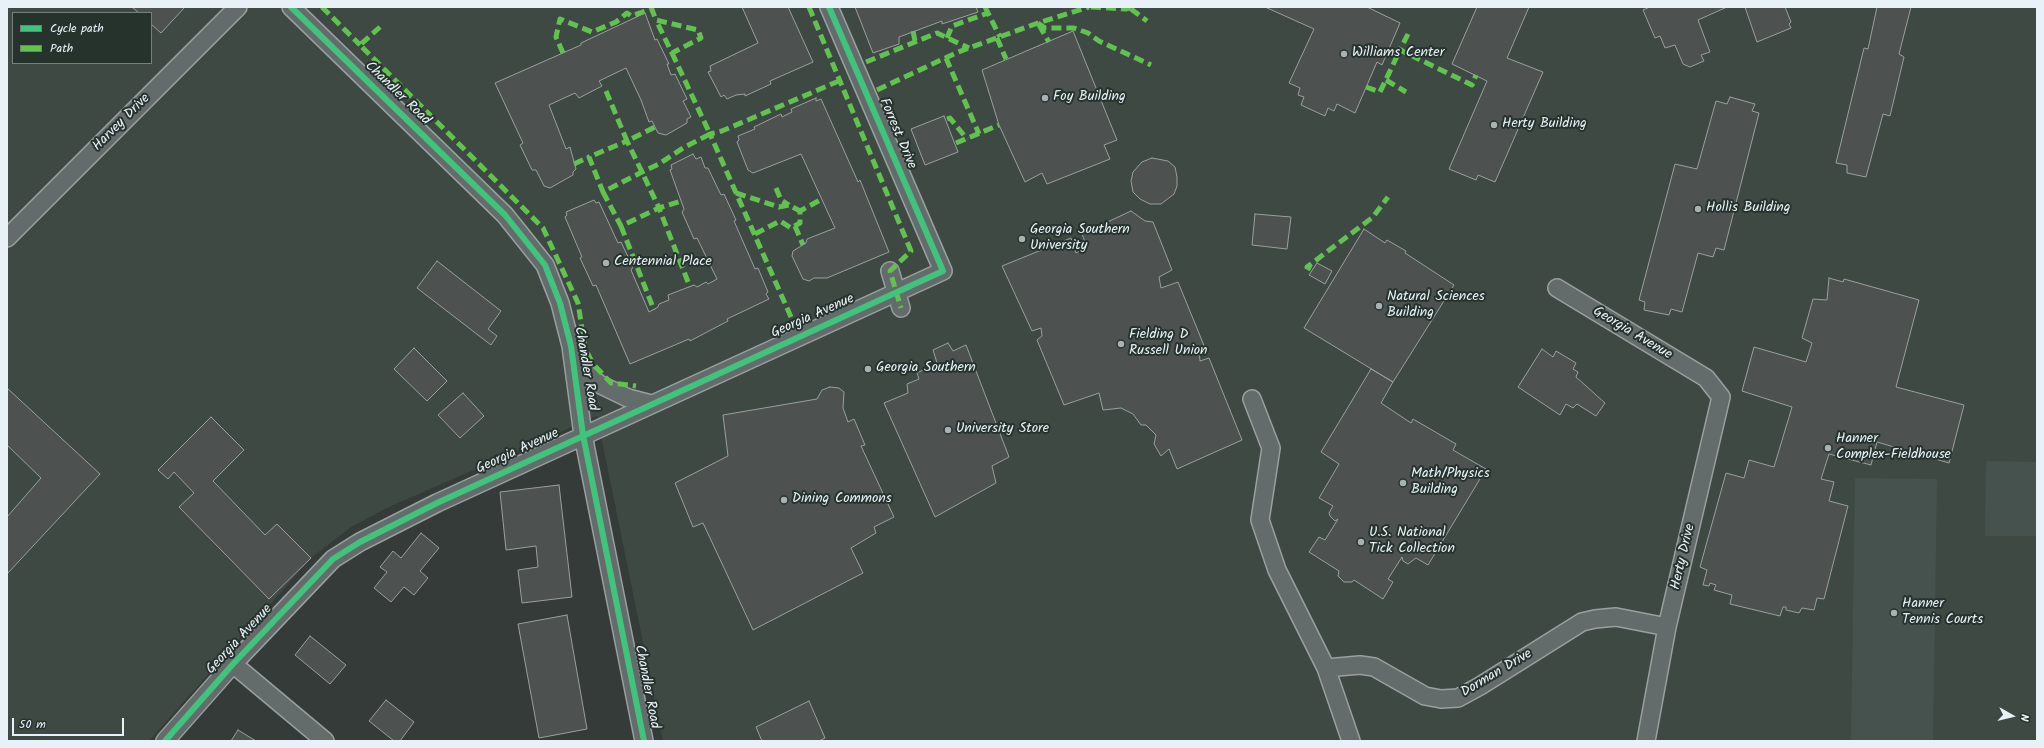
<!DOCTYPE html>
<style>
body{margin:0}
#map{position:relative;width:2044px;height:748px;overflow:hidden;background:#353b38;font-family:Kalam,sans-serif}
canvas{display:block}
.frame{position:absolute;inset:0;border:8px solid #e8f1f8;pointer-events:none}
.legend{position:absolute;left:12px;top:12px;width:140px;height:52px;box-sizing:border-box;background:#26332d;border:1px solid #747f7e;margin:0;padding:5px 7px;list-style:none;font-size:12px;color:#e8f1f8}
.legend li{display:flex;align-items:center;gap:8px;height:20px}
.legend b{width:20px;border:1px solid #747f7e}
.north{position:absolute;left:1992px;top:696px;width:40px;height:40px;-webkit-text-stroke:3px #26332d;paint-order:stroke;rotate:98deg;font-size:11px;font-weight:700;line-height:16px;text-align:center;color:#e8f1f8}
.north::after{content:'';display:block;margin:auto;width:14px;height:18px;background:#e8f1f8;clip-path:polygon(50% 0,100% 100%,50% 72%,0 100%)}
.scale{position:absolute;left:12px;top:718px;width:112px;height:18px;box-sizing:border-box;border:2px solid #e8f1f8;border-top:0;padding-left:5px;font-size:12px;line-height:14px;white-space:nowrap;color:#e8f1f8;-webkit-text-stroke:3px #26332d;paint-order:stroke}
</style>
<div id="map">
<canvas width="2044" height="748"></canvas>
<div class="frame"></div>
<ul class="legend">
<li><b style="height:5px;background:#40c37c"></b>Cycle path</li>
<li><b style="height:5px;background:#63c152"></b>Path</li>
</ul>
<div class="north">N</div>
<div class="scale">50 m</div>
</div>
<script>
const ctx = document.querySelector('canvas').getContext('2d');
ctx.lineJoin = 'round';
function fillPath(path, color) { ctx.fillStyle = color; ctx.fill(path, 'evenodd'); }
const toPath = rows => new Path2D(rows.map(r => 'M' + r).join(''));
function stroke(path, color, width, dash) { ctx.strokeStyle = color; ctx.lineWidth = width; ctx.lineCap = dash ? 'butt' : 'round'; ctx.setLineDash(dash || []); ctx.stroke(path); }
function label(font, color, halo, rows, align = 'center') {
  ctx.font = font + ' Kalam,sans-serif'; ctx.lineWidth = 4; ctx.setLineDash([]); ctx.textBaseline = 'middle'; ctx.strokeStyle = halo; ctx.fillStyle = color; for (const [text, x, y, turn = 0] of rows) {
    ctx.save(); ctx.translate(x, y); ctx.rotate((+turn || 0) * Math.PI / 180); ctx.textAlign = isNaN(turn) ? turn : align; if (halo) ctx.strokeText(text, 0, 0); ctx.fillText(text, 0, 0); ctx.restore();
  }
}
const built = toPath([
 [7,7,2037,7,2037,741,663,741,597,416,389,507,351,527,312,557,149,741,7,741],
 [13,13,151,13,151,63,13,63]
]);
const green = toPath([
 [1986,461,2037,462,2037,536,1985,536],
 [1855,478,1937,479,1933,741,1851,741]
]);
const building = toPath([
 [132,7,185,7,161,33,151,24,151,13,139,13,132,7],
 [742,7,788,7,813,62,770,81,771,84,745,96,745,94,736,95,727,99,724,95,721,97,708,72,711,71,710,66,758,43,742,7],
 [855,7,976,7,978,12,942,24,942,21,899,37,899,44,873,53,855,7],
 [1265,7,1367,7,1400,23,1382,65,1377,62,1355,113,1337,104,1334,111,1328,108,1325,116,1301,105,1304,97,1298,95,1300,88,1289,83,1314,29,1265,7],
 [1477,7,1529,7,1507,58,1543,72,1495,182,1478,175,1476,180,1449,169,1487,81,1452,64,1477,7],
 [1650,7,1727,7,1698,20,1710,52,1701,55,1704,61,1690,67,1683,64,1675,45,1665,48,1660,36,1655,38,1643,10,1650,7],
 [1745,7,1785,7,1791,22,1789,24,1791,28,1757,42,1745,7],
 [1877,7,1911,7,1899,54,1904,57,1890,116,1883,114,1866,177,1847,173,1847,165,1836,163,1864,48,1868,49,1877,7],
 [645,13,655,40,657,39,669,64,667,64,671,75,675,74,687,99,683,101,691,117,687,119,687,123,666,135,658,133,652,121,649,122,641,100,626,68,599,81,602,86,579,98,575,93,549,105,566,149,570,147,576,169,573,172,573,175,550,188,544,186,536,170,532,170,520,145,523,143,495,83,581,45,581,43,645,13],
 [1073,31,1117,140,1104,145,1110,159,1047,184,1042,173,1025,182,999,125,982,70,1073,31],
 [1730,97,1755,104,1752,111,1759,113,1724,250,1716,248,1713,257,1698,253,1682,312,1671,309,1669,315,1644,310,1645,302,1639,300,1675,164,1697,169,1716,101,1727,104,1730,97],
 [816,98,816,101,821,99,858,182,860,180,889,252,827,278,814,278,809,281,803,279,792,256,793,251,806,243,807,239,835,228,801,154,753,173,748,170,737,142,739,140,738,136,755,129,754,127,781,114,782,117,792,112,791,109,816,98],
 [944,116,958,152,925,165,911,129,944,116],
 [693,154,696,159,701,157,705,168,708,168,721,195,724,194,736,220,734,221,755,269,758,268,768,292,766,294,769,299,727,319,728,321,690,341,689,339,630,364,596,285,593,286,580,258,582,257,565,217,567,215,566,212,594,200,596,203,599,202,618,243,621,242,633,267,631,270,649,312,658,307,659,304,669,300,668,295,694,285,697,287,706,282,708,284,717,279,697,238,694,239,682,212,684,209,670,170,672,169,671,165,693,154],
 [1152,158,1168,161,1175,167,1177,177,1177,186,1174,194,1161,204,1150,204,1140,199,1133,192,1131,181,1133,172,1142,162,1152,158],
 [1131,211,1145,221,1153,222,1172,270,1159,277,1161,288,1178,282,1205,348,1199,351,1200,361,1209,358,1242,440,1177,469,1169,449,1161,456,1154,444,1156,435,1146,425,1141,425,1133,414,1121,408,1103,410,1099,393,1064,405,1037,340,1042,336,1041,328,1032,331,1002,266,1071,238,1076,253,1087,247,1082,234,1131,211],
 [1255,214,1291,217,1287,249,1252,245,1255,214],
 [1364,229,1385,243,1387,240,1406,251,1405,253,1454,285,1393,382,1304,328,1364,229],
 [437,261,501,311,488,329,497,336,491,345,417,288,437,261],
 [1317,263,1332,271,1325,284,1309,275,1317,263],
 [1829,278,1843,282,1844,279,1919,300,1896,387,1964,405,1949,463,1877,442,1871,465,1829,454,1821,479,1834,482,1829,501,1848,506,1824,599,1817,598,1814,610,1802,608,1799,613,1786,610,1786,607,1783,607,1780,616,1730,604,1732,595,1714,590,1716,585,1710,583,1709,586,1703,585,1707,570,1700,567,1726,473,1744,478,1749,460,1774,467,1792,407,1742,391,1754,347,1806,362,1812,343,1802,338,1813,299,1827,300,1829,278],
 [948,343,953,351,966,345,1009,457,992,466,996,483,935,517,884,403,908,393,907,384,919,379,917,373,937,363,933,350,948,343],
 [414,348,447,381,427,401,394,369,414,348],
 [1542,349,1553,357,1556,351,1576,363,1573,369,1578,372,1576,377,1605,403,1596,416,1577,404,1573,408,1566,404,1560,415,1518,387,1542,349],
 [1371,369,1393,382,1381,403,1411,423,1413,419,1456,444,1453,450,1486,469,1428,565,1416,558,1408,564,1403,561,1402,557,1388,579,1393,582,1383,599,1354,580,1352,582,1344,582,1338,576,1339,571,1309,552,1319,537,1325,540,1338,519,1335,521,1330,516,1329,513,1333,506,1319,498,1339,464,1321,452,1371,369],
 [830,387,839,388,844,392,843,408,848,422,854,419,865,445,861,446,894,517,874,527,876,533,851,548,863,573,753,630,703,523,693,527,675,483,728,456,723,415,817,399,822,390,830,387],
 [7,388,100,474,7,574,7,517,41,478,7,445,7,388],
 [463,393,484,416,460,438,438,415,463,393],
 [211,417,244,450,213,481,265,535,277,524,311,558,269,599,179,507,194,493,174,472,168,479,158,470,211,417],
 [559,485,572,597,522,603,518,570,538,567,536,546,506,550,500,492,559,485],
 [421,533,439,548,420,571,428,578,414,595,404,587,391,602,374,588,387,572,380,567,393,551,401,558,421,533],
 [567,615,587,729,539,738,518,624,567,615],
 [310,636,346,665,330,684,295,655,310,636],
 [386,700,414,722,400,741,394,741,369,721,386,700],
 [809,701,825,738,819,741,762,741,756,727,809,701],
 [238,730,256,741,231,741,238,730]
]);
const street = toPath([
 [291,7,505,215,545,265,560,303,571,346,583,435,644,741],
 [7,238,238,7],
 [890,271,901,308],
 [1557,288,1706,378,1721,397,1667,627,1646,741],
 [573,355,587,374,599,384,628,398,651,404],
 [1252,399,1271,448,1260,520,1277,570,1326,668,1351,741],
 [233,664,325,741],
 [1326,668,1360,665,1374,667,1425,696,1441,699,1458,698,1480,686,1582,622,1595,619,1616,617,1667,627],
 [165,741,233,664,333,559,360,542,437,503,943,271,829,7]
]);
const quiet = toPath([
 [322,7,360,45],
 [651,7,656,20,698,30,701,38,672,53,656,20],
 [809,7,911,251,890,271,901,308],
 [985,7,1000,37],
 [1091,7,1126,9,1133,7],
 [1131,9,1147,21],
 [1038,23,1045,28,1074,28,1088,33,1099,41,1151,65],
 [1039,25,1049,42],
 [380,27,360,45,543,228,578,303,585,348,593,364,611,383,636,386],
 [913,31,915,41],
 [1408,34,1400,50,1472,85,1476,75],
 [947,38,952,26,988,13],
 [997,38,1006,59],
 [563,53,556,37,560,19,592,32,616,22,627,13,631,16,652,9],
 [672,53,710,134,683,148,659,164,642,172,603,192,589,157,627,141,642,172,659,208,681,201],
 [946,58,979,134],
 [866,62,937,33,969,48],
 [1386,80,1406,92],
 [1366,87,1380,92,1400,50],
 [877,90,958,52,1038,23,1089,7],
 [606,91,627,141,655,127],
 [947,119,950,118,967,139],
 [956,143,999,125],
 [574,164,589,157],
 [776,188,781,200,789,205],
 [603,192,621,226,659,208,690,287],
 [736,193,779,207,789,205,800,211],
 [621,226,654,310],
 [795,226,803,245],
 [755,234,780,221,791,228,800,223,800,211,822,199],
 [1311,269,1307,267,1373,217,1388,197],
 [791,317,710,134,722,131,839,81]
]);
const cycleway = toPath([
 [291,7,505,215,545,265,560,303,571,346,583,435,644,741],
 [165,741,233,664,333,559,360,542,437,503,943,271,829,7]
]);
const markers = [
 [1344,54,4,"#a9b1b5"],
 [1045,98,4,"#a9b1b5"],
 [1494,125,4,"#a9b1b5"],
 [1698,209,4,"#a9b1b5"],
 [1022,239,4,"#a9b1b5"],
 [606,263,4,"#a9b1b5"],
 [1379,306,4,"#a9b1b5"],
 [1121,344,4,"#a9b1b5"],
 [868,369,4,"#a9b1b5"],
 [948,430,4,"#a9b1b5"],
 [1828,448,4,"#a9b1b5"],
 [1403,483,4,"#a9b1b5"],
 [784,500,4,"#a9b1b5"],
 [1361,542,4,"#a9b1b5"],
 [1894,613,4,"#a9b1b5"]
];
const poiNames = [
 ["Williams Center",1352,54],
 ["Foy Building",1053,98],
 ["Herty Building",1502,125],
 ["Hollis Building",1706,209],
 ["Georgia Southern",1030,231],
 ["University",1030,247],
 ["Centennial Place",614,263],
 ["Natural Sciences",1387,298],
 ["Building",1387,314],
 ["Fielding D",1129,336],
 ["Russell Union",1129,352],
 ["Georgia Southern",876,369],
 ["University Store",956,430],
 ["Hanner",1836,440],
 ["Complex-Fieldhouse",1836,456],
 ["Math/Physics",1411,475],
 ["Building",1411,491],
 ["Dining Commons",792,500],
 ["U.S. National",1369,534],
 ["Tick Collection",1369,550],
 ["Hanner",1902,605],
 ["Tennis Courts",1902,621]
];
const streetNames = [
 ["Chandler Road",397,94,44],
 ["Harvey Drive",122,123,-45],
 ["Forrest Drive",897,134,67],
 ["Georgia Avenue",813,317,-24],
 ["Georgia Avenue",1632,334,31],
 ["Chandler Road",585,369,80],
 ["Georgia Avenue",518,452,-25],
 ["Herty Drive",1684,557,-77],
 ["Georgia Avenue",240,640,-47],
 ["Dorman Drive",1497,674,-31],
 ["Chandler Road",646,687,79]
];
fillPath(built, '#3e4944');
fillPath(green, '#46524e');
fillPath(building, '#4d5250');
stroke(building, '#9a9f9f', 1);
stroke(street, '#9a9f9f', 20);
stroke(street, '#646b6b', 17);
stroke(quiet, '#63c152', 5, [10, 5]);
stroke(cycleway, '#40c37c', 6);
for (const [x, y, r, color] of markers) { const dot = new Path2D(); dot.arc(x, y, r, 0, 2 * Math.PI); ctx.fillStyle = color; ctx.fill(dot); stroke(dot, '#26332d', 1.5); }
label('14px', '#e8f1f8', '#26332d', poiNames, 'left');
label('14px', '#e8f1f8', '#26332d', streetNames);
</script>
